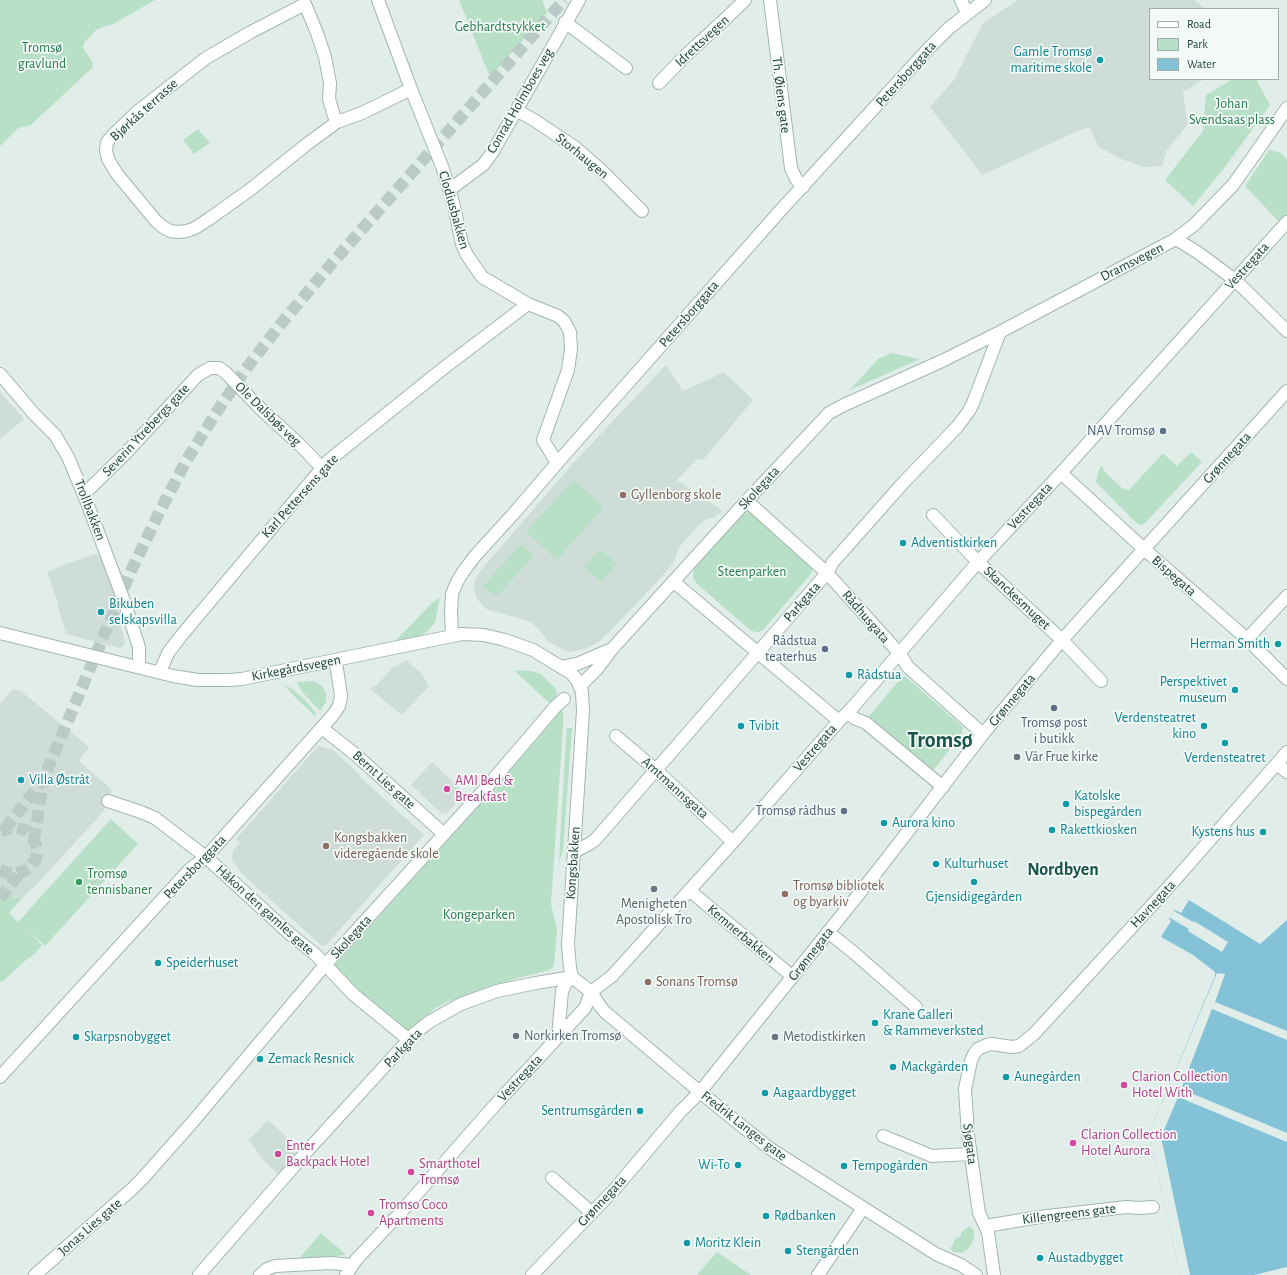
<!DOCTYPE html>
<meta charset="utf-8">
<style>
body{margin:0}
#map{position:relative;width:1287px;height:1275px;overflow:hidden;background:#e1ede9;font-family:"Alegreya Sans",sans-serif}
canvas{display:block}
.legend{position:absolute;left:1149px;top:8px;width:130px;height:72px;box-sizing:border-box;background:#f2f9f6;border:1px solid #9eafab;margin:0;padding:5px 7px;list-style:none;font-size:12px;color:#20403a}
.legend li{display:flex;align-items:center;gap:8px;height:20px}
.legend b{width:20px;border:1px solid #9eafab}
</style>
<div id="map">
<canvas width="1287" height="1275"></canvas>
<ul class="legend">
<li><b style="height:5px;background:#fff"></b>Road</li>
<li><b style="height:11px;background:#b8e0c7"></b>Park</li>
<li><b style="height:11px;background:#84c3d7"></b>Water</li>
</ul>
</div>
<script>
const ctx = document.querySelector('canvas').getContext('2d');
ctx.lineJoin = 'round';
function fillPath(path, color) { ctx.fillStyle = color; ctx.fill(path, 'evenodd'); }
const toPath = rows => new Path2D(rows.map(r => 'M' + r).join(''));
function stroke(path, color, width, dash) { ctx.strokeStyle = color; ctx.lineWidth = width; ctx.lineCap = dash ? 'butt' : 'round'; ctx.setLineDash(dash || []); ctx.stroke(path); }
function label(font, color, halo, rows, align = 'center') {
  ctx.font = font + ' "Alegreya Sans",sans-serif'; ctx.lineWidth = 3.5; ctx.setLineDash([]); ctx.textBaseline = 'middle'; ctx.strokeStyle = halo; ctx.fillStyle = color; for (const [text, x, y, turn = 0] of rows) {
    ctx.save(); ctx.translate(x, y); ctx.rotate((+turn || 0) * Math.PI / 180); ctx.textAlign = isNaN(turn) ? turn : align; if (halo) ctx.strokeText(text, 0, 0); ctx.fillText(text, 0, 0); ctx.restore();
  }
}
const built = toPath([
 [1018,0,1195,0,1205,9,1150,9,1150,79,1204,79,1183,92,1188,124,1167,150,1162,166,1144,167,1121,159,1099,147,1089,127,1080,130,982,175,930,107,954,80,983,23],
 [666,365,683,391,724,372,753,400,703,460,697,459,677,480,723,511,714,517,705,520,697,527,681,545,677,552,673,564,643,597,606,635,598,642,588,648,576,651,569,652,564,650,547,641,542,633,531,622,489,610,485,608,477,599,474,589,475,580,480,571,576,460],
 [0,392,24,419,0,439],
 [95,554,101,556,106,565,121,619,119,620,125,642,124,646,120,648,66,634,58,607,58,603,47,572,71,562],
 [406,660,421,673,429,686,402,715,370,689,375,685,377,685,394,666,396,667],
 [13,689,21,691,89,747,79,761,112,790,103,812,36,885,22,898,0,896,0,704],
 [318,746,332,749,360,775,359,776,424,835,326,945,322,946,241,873,232,860,233,851,240,843,236,839],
 [432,762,464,793,461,795,461,798,447,813,442,814,411,785],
 [268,1120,302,1151,280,1176,262,1159,249,1140]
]);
const green = toPath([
 [0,0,155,0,115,23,96,30,84,43,83,48,93,63,92,68,31,125,18,128,0,146],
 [459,0,542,0,547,13,490,77],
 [1233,79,1256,79,1270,105,1225,167,1193,206,1165,180,1203,131,1206,95],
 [198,129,210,143,194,154,183,140],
 [1269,150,1281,153,1287,160,1287,215,1280,223,1245,186],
 [892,353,920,359,850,390,878,359],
 [1191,452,1202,462,1144,524,1141,525,1136,523,1096,482,1098,472,1101,466,1104,468,1103,470,1123,489,1125,488,1128,491,1163,453,1177,466],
 [573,480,604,507,557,560,526,532],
 [746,511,750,511,813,568,812,572,810,575,763,630,759,632,755,632,750,630,696,583,693,577,693,572,696,566],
 [521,544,534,556,496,597,483,586],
 [600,549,617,564,601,582,584,567],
 [440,598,435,622,429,630,421,636,395,641,433,602],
 [514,670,531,671,541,674,555,688,557,694,556,697,552,703,548,702],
 [903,676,906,677,963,727,962,733,936,767,931,771,868,717],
 [313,681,321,685,326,693,326,702,320,711,304,694,297,684,298,682,300,682],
 [284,685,291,688,305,700,316,713,315,716,297,699],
 [560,711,563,711,563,726,551,904,557,929,554,966,550,970,518,978,493,987,445,1003,434,1009,416,1028,407,1031,399,1027,341,979,335,968,336,964,477,808,538,738,548,725],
 [567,728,572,728,563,850,559,863,562,803],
 [111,819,138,844,45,946,23,926,42,945,34,955,27,959,2,982,0,981,0,896,22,898,9,913,18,922],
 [970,1226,974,1231,974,1237,971,1245,967,1250,962,1253,954,1252,950,1249,956,1238,961,1236,961,1232],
 [321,1233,334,1245,335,1245,346,1255,302,1259,301,1257,302,1255],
 [717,1252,751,1275,697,1275]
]);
const water = toPath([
 [1189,900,1260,944,1287,920,1287,1274,1284,1275,1180,1275,1149,1133,1215,976,1215,972,1193,955,1161,937,1171,921,1169,919,1174,911,1175,910,1181,913]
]);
const pier = toPath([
 [1174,911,1193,922,1194,921,1228,942,1222,952,1188,931,1189,929,1170,918],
 [1217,973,1225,974,1215,1002,1287,1031,1287,1040,1212,1009,1181,1089,1287,1133,1287,1142,1178,1097,1161,1137,1190,1275,1180,1275,1149,1133],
 [1287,1267,1287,1274,1284,1275,1254,1275]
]);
const primaryTunnel = toPath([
 [5,829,43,780,131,571,160,511,185,463,214,416,245,370,280,325,333,262,564,0],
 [34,840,43,783],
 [0,870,11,874,15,874,24,871,32,866,36,858,37,853,37,848,34,840,26,830,13,827,1,831],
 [0,899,8,888,20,873]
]);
const minor = toPath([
 [378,0,411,89,443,169,454,206,462,244,467,255,482,277,528,304,558,316,564,321,570,332,571,349,568,370,543,440,554,458,558,462],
 [770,0,791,168,796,179,803,187],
 [961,0,967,13],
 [565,22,626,68],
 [659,83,686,55,721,23,745,0],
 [516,110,534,120,576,148,602,171,642,211],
 [337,122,334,116,329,99,330,83,325,57,317,33,305,4,251,32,206,58,137,112,112,136,107,142,106,150,108,159,117,174,156,221,163,227,170,231,179,232,187,231,195,228,209,219,251,189,307,144,337,122,362,113,411,89],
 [449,190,483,165,492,153,579,0],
 [1176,239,1197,252,1235,280,1287,331],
 [0,374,34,414,55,435,68,457,86,500,124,601,139,647,139,667],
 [1061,473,1144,549,1287,391],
 [84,494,124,455,187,387,198,375,210,368,219,368,225,372,263,411,300,445,322,468],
 [747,501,827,573,900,654,908,667,983,734],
 [933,515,978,562,1062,640,1101,681],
 [674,582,839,721],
 [561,667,577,664,612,649],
 [160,672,168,653,181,636,328,461,445,367,528,304],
 [580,686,597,669,612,649,740,508,829,413,844,405,942,361,1000,332,1174,240,1194,225,1233,185,1255,154,1287,108],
 [847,713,856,719,866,723,943,787],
 [322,728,356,755,444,834],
 [616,736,656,770,733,842],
 [1277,764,1287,772],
 [108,801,141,812,155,818,206,857,290,934,316,955,353,994,409,1040],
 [574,852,589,844,595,840,827,573,833,562,904,482,957,427,969,411,973,403,1000,332],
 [689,890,793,977],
 [828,932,853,952,916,1007],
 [558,1037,562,991,566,983,572,977],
 [0,1077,190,869,206,857,333,715,339,706,341,696,337,669,335,661],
 [700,1092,769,1148,936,1254,961,1265,976,1275],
 [883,1136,932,1156,970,1154],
 [552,1178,592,1213],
 [986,1226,1039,1217,1127,1207,1138,1208,1153,1207],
 [35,1275,132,1189,143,1178,190,1125,325,965,485,789,556,706,564,699],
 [199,1275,309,1149,414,1034,429,1022,461,1004,497,991,536,983,572,977],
 [260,1275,267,1269,275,1266,331,1263,352,1265],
 [346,1275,356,1260,401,1212,494,1106,585,1008,591,992,612,976,733,842,839,721,852,708,978,562,1061,473,1287,222],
 [818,1275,863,1208],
 [994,1275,988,1232,979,1213,968,1135,965,1089,971,1061,974,1054,978,1049,987,1045,992,1044,1012,1047,1019,1046,1034,1034,1174,881,1287,752]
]);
const tertiary = toPath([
 [0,633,173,676,198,680,229,680,242,679,462,634,484,635,505,640,533,650,561,667,571,673,577,680,582,692,583,711,568,944,570,968,572,977,591,992,600,1006,605,1012,700,1092],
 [452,636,451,613,452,594,457,582,463,572,475,556,516,511,558,462,780,211,929,48,949,28,985,0],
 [1247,639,1287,596],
 [532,1275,613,1191,680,1112,700,1092,882,865,983,734,1062,640,1144,549,1247,639,1287,679]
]);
const markers = [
 [1100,60,4,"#0f9aa8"],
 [1163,431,4,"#5c6f8a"],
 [623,495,4,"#8d6e63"],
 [903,543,4,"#0f9aa8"],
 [101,612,4,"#0f9aa8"],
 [1278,644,4,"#0f9aa8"],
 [825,649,4,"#5c6f8a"],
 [849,675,4,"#0f9aa8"],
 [1235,690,4,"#0f9aa8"],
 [1054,708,4,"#5c6f8a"],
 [741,726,4,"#0f9aa8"],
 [1204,726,4,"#0f9aa8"],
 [1225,743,4,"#0f9aa8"],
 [1017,757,4,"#6b7280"],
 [21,780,4,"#0f9aa8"],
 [447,789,4,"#d1479c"],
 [1066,804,4,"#0f9aa8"],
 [844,811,4,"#5c6f8a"],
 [884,823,4,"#0f9aa8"],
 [1052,830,4,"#0f9aa8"],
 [1263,832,4,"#0f9aa8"],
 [326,846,4,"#8d6e63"],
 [936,864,4,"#0f9aa8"],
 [79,882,4,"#2e9e5b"],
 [974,882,4,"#0f9aa8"],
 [654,889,4,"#6b7280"],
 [785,894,4,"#8d6e63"],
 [158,963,4,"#0f9aa8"],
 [648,982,4,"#8d6e63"],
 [875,1023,4,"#0f9aa8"],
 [516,1036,4,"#6b7280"],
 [76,1037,4,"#0f9aa8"],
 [775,1037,4,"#6b7280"],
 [260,1059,4,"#0f9aa8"],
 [893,1067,4,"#0f9aa8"],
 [1006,1077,4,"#0f9aa8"],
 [1124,1085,4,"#d1479c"],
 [765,1093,4,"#0f9aa8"],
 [640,1111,4,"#0f9aa8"],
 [1073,1143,4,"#d1479c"],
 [278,1154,4,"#d1479c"],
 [738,1165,4,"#0f9aa8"],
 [844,1166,4,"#0f9aa8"],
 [411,1172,4,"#d1479c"],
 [371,1213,4,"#d1479c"],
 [766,1216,4,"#0f9aa8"],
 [687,1243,4,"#0f9aa8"],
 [788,1251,4,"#0f9aa8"],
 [1040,1258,4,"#0f9aa8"]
];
const parkNames = [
 ["Gebhardtstykket",500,27],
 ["Tromsø",42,48],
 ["gravlund",42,64],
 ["Johan",1232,104],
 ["Svendsaas plass",1232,120],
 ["Steenparken",752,572],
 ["Kongeparken",479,915]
];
const streetNames = [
 ["Idrettsvegen",702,41,-43],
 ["Petersborggata",906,74,-48],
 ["Th. Øiens gate",781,95,83],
 ["Conrad Holmboes veg",520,101,-60],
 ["Bjørkås terrasse",144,110,-42],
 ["Storhaugen",582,156,39],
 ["Clodiusbakken",454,210,74],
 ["Dramsvegen",1132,262,-27],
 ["Vestregata",1247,266,-48],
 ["Petersborggata",689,314,-49],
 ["Ole Dalsbøs veg",268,414,44],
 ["Severin Ytrebergs gate",146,430,-47],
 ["Grønnegata",1227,458,-48],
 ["Skolegata",759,488,-47],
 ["Karl Pettersens gate",300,496,-48],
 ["Vestregata",1030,506,-47],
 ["Trollbakken",90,510,69],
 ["Bispegata",1174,576,41],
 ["Skanckesmuget",1017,598,43],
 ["Parkgata",802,602,-49],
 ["Rådhusgata",866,617,49],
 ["Kirkegårdsvegen",296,668,-11],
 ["Grønnegata",1012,700,-50],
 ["Vestregata",815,748,-49],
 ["Bernt Lies gate",384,780,42],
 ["Amtmannsgata",675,788,42],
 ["Kongsbakken",573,863,-86],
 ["Petersborggata",195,867,-46],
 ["Havnegata",1153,904,-47],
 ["Håkon den gamles gate",265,910,42],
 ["Kemnerbakken",741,934,40],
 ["Skolegata",351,937,-48],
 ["Grønnegata",811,954,-52],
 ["Parkgata",403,1048,-46],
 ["Vestregata",520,1078,-47],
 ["Fredrik Langes gate",744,1126,38],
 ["Sjøgata",970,1144,83],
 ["Grønnegata",602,1201,-47],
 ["Killengreens gate",1069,1214,-7],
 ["Jonas Lies gate",90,1227,-41]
];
const cultureNames = [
 ["Gamle Tromsø",1092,52,"right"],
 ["maritime skole",1092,68,"right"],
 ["Adventistkirken",911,543],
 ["Bikuben",109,604],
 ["selskapsvilla",109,620],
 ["Herman Smith",1270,644,"right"],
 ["Rådstua",857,675],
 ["Perspektivet",1227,682,"right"],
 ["museum",1227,698,"right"],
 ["Verdensteatret",1196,718,"right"],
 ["kino",1196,734,"right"],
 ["Tvibit",749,726],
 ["Verdensteatret",1225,758,"center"],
 ["Villa Østråt",29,780],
 ["Katolske",1074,796],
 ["bispegården",1074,812],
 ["Aurora kino",892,823],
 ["Rakettkiosken",1060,830],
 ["Kystens hus",1255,832,"right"],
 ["Kulturhuset",944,864],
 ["Gjensidigegården",974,897,"center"],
 ["Speiderhuset",166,963],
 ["Krane Galleri",883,1015],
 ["& Rammeverksted",883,1031],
 ["Skarpsnobygget",84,1037],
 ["Zemack Resnick",268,1059],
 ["Mackgården",901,1067],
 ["Aunegården",1014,1077],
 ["Aagaardbygget",773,1093],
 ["Sentrumsgården",632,1111,"right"],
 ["Wi-To",730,1165,"right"],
 ["Tempogården",852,1166],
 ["Rødbanken",774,1216],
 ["Moritz Klein",695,1243],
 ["Stengården",796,1251],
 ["Austadbygget",1048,1258]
];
const serviceNames = [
 ["NAV Tromsø",1155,431],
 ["Rådstua",817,641],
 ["teaterhus",817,657],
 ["Tromsø post",1054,723,"center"],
 ["i butikk",1054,739,"center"],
 ["Tromsø rådhus",836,811]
];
const educationNames = [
 ["Gyllenborg skole",631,495],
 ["Kongsbakken",334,838],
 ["videregående skole",334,854],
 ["Tromsø bibliotek",793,886],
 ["og byarkiv",793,902],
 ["Sonans Tromsø",656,982]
];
const worshipNames = [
 ["Vår Frue kirke",1025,757],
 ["Menigheten",654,904,"center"],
 ["Apostolisk Tro",654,920,"center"],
 ["Norkirken Tromsø",524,1036],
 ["Metodistkirken",783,1037]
];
const hotelNames = [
 ["AMI Bed &",455,781],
 ["Breakfast",455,797],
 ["Clarion Collection",1132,1077],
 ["Hotel With",1132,1093],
 ["Clarion Collection",1081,1135],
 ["Hotel Aurora",1081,1151],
 ["Enter",286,1146],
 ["Backpack Hotel",286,1162],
 ["Smarthotel",419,1164],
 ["Tromsø",419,1180],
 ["Tromso Coco",379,1205],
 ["Apartments",379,1221]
];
const leisureNames = [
 ["Tromsø",87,874],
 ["tennisbaner",87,890]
];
const districtNames = [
 ["Nordbyen",1063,870]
];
const townNames = [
 ["Tromsø",940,740]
];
fillPath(built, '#cfddd8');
fillPath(green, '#b8e0c7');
fillPath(water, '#84c3d7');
fillPath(pier, '#e1ede9');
stroke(primaryTunnel, '#bacac6', 12, [12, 6]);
stroke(minor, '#a3b6b1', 14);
stroke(tertiary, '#a3b6b1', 14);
stroke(minor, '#fff', 12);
stroke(tertiary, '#fff', 12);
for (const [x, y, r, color] of markers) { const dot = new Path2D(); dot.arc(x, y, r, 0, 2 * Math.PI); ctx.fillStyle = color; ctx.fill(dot); stroke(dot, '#f2f9f6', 1.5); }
label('14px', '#267b4f', '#f2f9f6', parkNames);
label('14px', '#20403a', '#f2f9f6', streetNames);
label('14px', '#0d838f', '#f2f9f6', cultureNames, 'left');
label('14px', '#4e5e75', '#f2f9f6', serviceNames, 'right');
label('14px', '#785e54', '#f2f9f6', educationNames, 'left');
label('14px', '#5b616d', '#f2f9f6', worshipNames, 'left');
label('14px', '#b23c85', '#f2f9f6', hotelNames, 'left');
label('14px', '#27864d', '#f2f9f6', leisureNames, 'left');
label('bold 18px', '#1a544b', '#f2f9f6', districtNames);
label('bold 22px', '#1a544b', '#f2f9f6', townNames);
</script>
